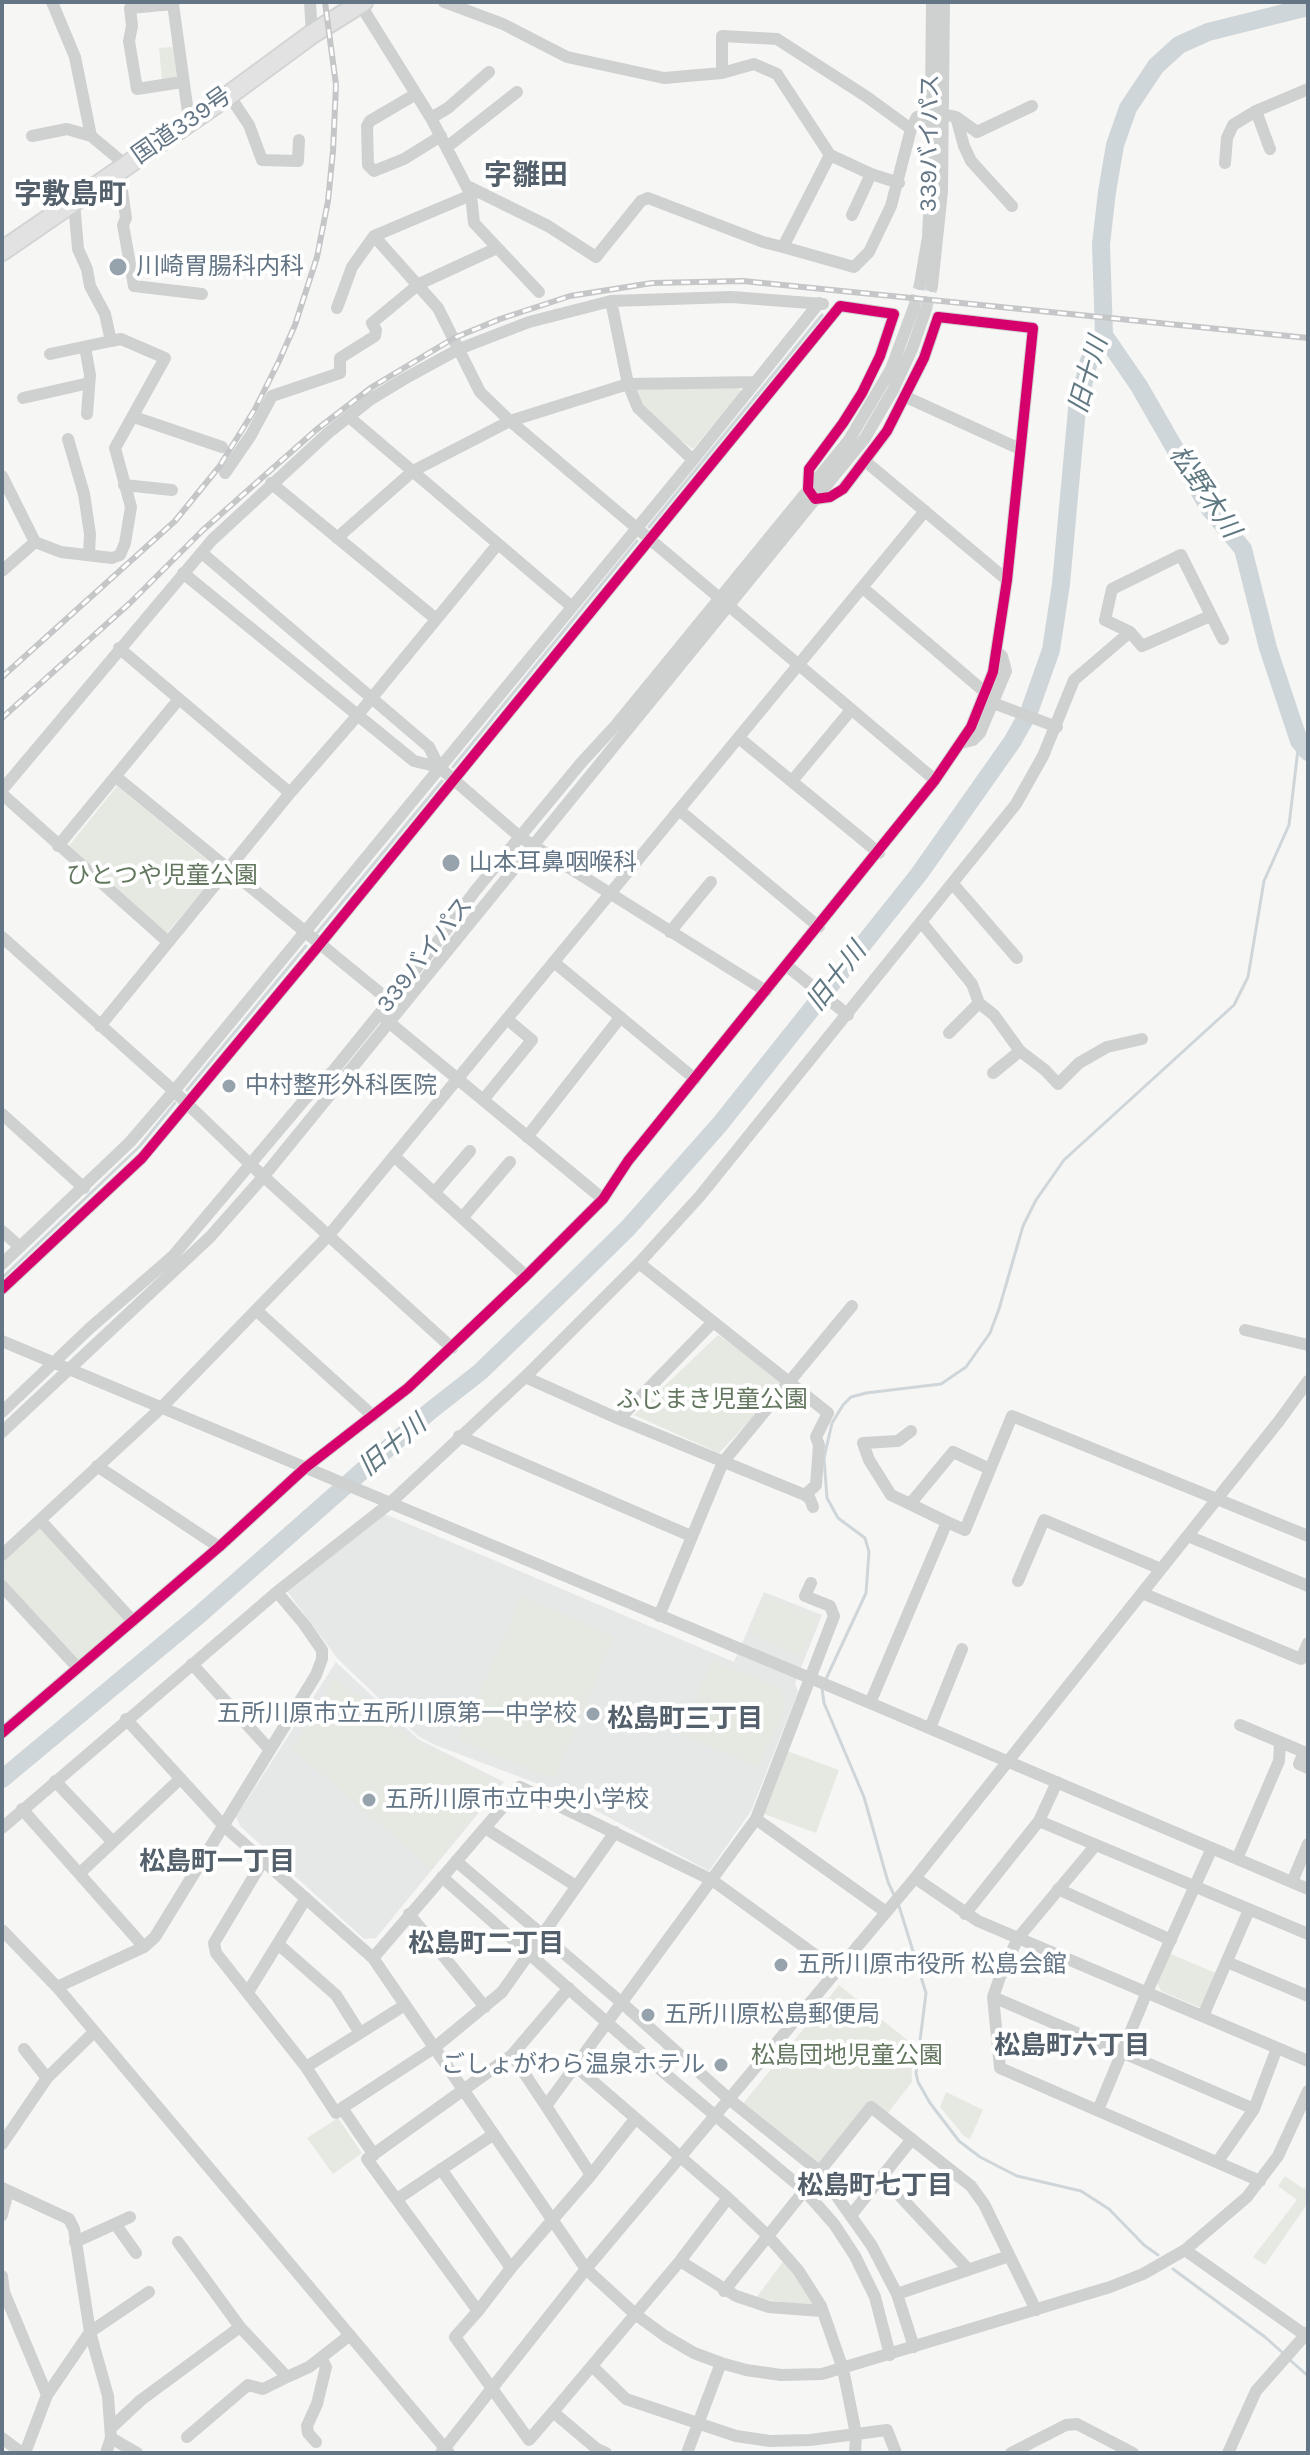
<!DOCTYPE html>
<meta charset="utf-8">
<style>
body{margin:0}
#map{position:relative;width:1310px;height:2455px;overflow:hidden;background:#f6f6f4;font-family:Karla,sans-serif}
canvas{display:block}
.frame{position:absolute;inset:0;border:4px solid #647686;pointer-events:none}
</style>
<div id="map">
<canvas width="1310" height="2455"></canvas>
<div class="frame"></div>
</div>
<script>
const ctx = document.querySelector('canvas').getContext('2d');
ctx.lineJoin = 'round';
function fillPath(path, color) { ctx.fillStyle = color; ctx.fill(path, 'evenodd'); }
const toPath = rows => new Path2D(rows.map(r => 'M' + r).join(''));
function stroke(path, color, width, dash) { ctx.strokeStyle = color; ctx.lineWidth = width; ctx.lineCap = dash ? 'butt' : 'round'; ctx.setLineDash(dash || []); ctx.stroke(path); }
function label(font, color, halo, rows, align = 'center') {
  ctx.font = font + ' Karla,"Noto Sans JP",sans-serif'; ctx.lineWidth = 8; ctx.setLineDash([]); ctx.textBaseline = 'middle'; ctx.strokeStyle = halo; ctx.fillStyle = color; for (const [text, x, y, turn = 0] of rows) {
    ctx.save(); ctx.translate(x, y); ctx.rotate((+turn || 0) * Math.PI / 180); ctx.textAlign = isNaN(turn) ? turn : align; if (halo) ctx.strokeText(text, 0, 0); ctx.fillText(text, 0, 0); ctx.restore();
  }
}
const built = toPath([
 [385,1514,734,1662,764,1592,822,1615,795,1683,798,1692,751,1811,709,1871,565,1794,435,1745,418,1736,338,1659,286,1590],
 [336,1662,418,1739,504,1782,376,1938,364,1939,240,1826,236,1817]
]);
const green = toPath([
 [173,47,177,75,174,79,162,81,159,48],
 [738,385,741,392,693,449,658,424,643,405,636,390],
 [117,786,220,871,166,934,68,847],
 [718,1335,787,1382,719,1453,634,1415],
 [40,1527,126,1619,78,1660,2,1579,2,1562],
 [765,1595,818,1618,801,1657,749,1633],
 [522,1596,614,1637,554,1779,459,1740],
 [713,1661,780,1688,786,1705,758,1767,680,1733],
 [335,1678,410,1739,500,1783,431,1868,293,1749],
 [787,1751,839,1770,816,1833,764,1814],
 [1168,1953,1216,1973,1201,2008,1161,1991,1157,1983],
 [839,1985,911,2043,912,2082,887,2114,871,2102,818,2165,742,2105],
 [946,2092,983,2110,970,2139,964,2136,940,2107],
 [338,2118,362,2153,333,2174,307,2138],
 [1285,2176,1304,2189,1308,2184,1308,2203,1265,2265,1253,2257,1297,2200,1278,2186],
 [785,2259,816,2307,756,2298]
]);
const stream = toPath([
 [649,527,822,315],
 [453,767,637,541],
 [317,933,442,781],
 [187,1090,306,946],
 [2,1278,140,1146,175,1103],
 [825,1681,866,1593,869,1552,865,1538,838,1518,827,1498,824,1458,832,1423,843,1405,851,1397,866,1393,941,1384,966,1367,990,1333,999,1309,1023,1226,1036,1200,1064,1160,1234,1005,1248,977,1264,881,1289,825,1299,741],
 [822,1688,824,1703,864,1797,888,1882,894,1895],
 [899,1906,926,1993,916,2073,918,2082,930,2103,959,2141,980,2157,1017,2176,1081,2191,1109,2209,1144,2245,1158,2255],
 [1173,2269,1265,2337,1284,2354],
 [1290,2360,1308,2376]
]);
const river = toPath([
 [1104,335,1139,386,1209,508,1243,549,1268,648,1299,741,1308,752],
 [2,1779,199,1615,429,1412,480,1372,567,1288,628,1228,720,1124,919,874,1012,742,1029,712,1051,650,1061,584,1077,409,1089,361,1104,335,1101,244,1107,192,1115,145,1128,108,1156,66,1179,45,1208,32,1308,7]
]);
const minorTunnel = toPath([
 [914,307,920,284],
 [926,309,932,286]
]);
const minor = toPath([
 [52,2,75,57,91,136],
 [310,2,312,34],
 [444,2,503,24,567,57,664,78,722,73,754,64,777,74,830,155,783,247,854,267,869,252,891,206,911,129,917,117,943,114,956,117,977,132,1032,106],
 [360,4,431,118,471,195,374,236,438,308,480,392,510,421,935,780],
 [722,73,722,36,777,39,867,97,911,129],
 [182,82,137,89,129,41,132,26,130,8,173,4,189,120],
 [416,94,370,121,367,126,368,165,374,171,404,159,441,136],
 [229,95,249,125,262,160,298,161,299,140],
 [1256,111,1270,149],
 [956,117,964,146,971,161,1012,206],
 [431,118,448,108,489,72],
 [32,136,67,129,91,136,126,165],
 [447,147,517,92],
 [830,155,871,174,899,183],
 [1225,163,1227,138,1233,125,1256,111,1308,89],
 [119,170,126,218,123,225,134,286,202,294],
 [469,187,548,226,596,257,641,201,648,198,763,242,783,247],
 [471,195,474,223,539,292],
 [852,215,871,174],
 [920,284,928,237,930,193,932,2],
 [932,286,942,191,944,2],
 [611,301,628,384,638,408,693,460],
 [337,308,352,267,374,236],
 [85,347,90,375,87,414],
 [50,354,111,341],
 [906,397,1020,449],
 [23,398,89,383],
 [134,417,222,447],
 [349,417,571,606],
 [68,439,84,494,90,534,89,554],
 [865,461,1007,580],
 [225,473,251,435,272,396,340,373,340,358,375,336,376,330,372,323,419,284,497,248],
 [2,476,35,542,61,552,112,558,120,555,125,543,131,507,115,448,165,358,121,339,111,341,105,314,90,286,87,269,78,249,74,202],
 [271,483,436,619],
 [124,485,172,490],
 [337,538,413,471,510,421,628,384,756,382],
 [202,553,429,747,439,767,520,837,766,991],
 [2,571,35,542],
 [183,573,414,761,439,767],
 [863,588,986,693],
 [1130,632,1142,646,1210,616],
 [119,648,290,793],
 [993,703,1057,727],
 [739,738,879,853],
 [961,743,973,740,980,733,1006,671,1002,656,996,651],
 [116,777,396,1006],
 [792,781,851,710],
 [2,790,212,540,328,433,371,399,404,379,459,349,529,322,611,301,731,297,823,304],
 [2,794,168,942],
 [679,810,819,927],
 [58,846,179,699],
 [953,884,1017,958],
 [922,923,972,984,979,1003,994,1015,1020,1051,1045,1070,1058,1084,1079,1063,1107,1047,1142,1039],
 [670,932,711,882],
 [2,937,174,1091,251,1165,452,1348],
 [555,963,695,1079],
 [787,966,848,1015],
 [385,1019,603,1199],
 [100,1026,290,793,357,716,498,544],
 [949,1033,979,1003],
 [993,1073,1020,1051],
 [483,1100,532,1040,508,1020],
 [2,1114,84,1188],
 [527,1137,619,1019],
 [395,1157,526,1276],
 [434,1193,470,1151],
 [462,1218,510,1162],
 [2,1231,20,1247],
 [639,1263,828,1413,816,1437,819,1445,816,1485,805,1495,810,1499,813,1507],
 [2,1264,130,1142,174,1091,693,460,819,303],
 [2,1289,142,1158,320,944,840,306,894,314,880,356,862,393,843,423,809,469,808,489,815,499,830,497,843,489,887,431,924,358,938,317,1033,328,1007,580,993,672,971,727,935,780,628,1161,603,1199,526,1276,408,1388,305,1468,219,1547,2,1733],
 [257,1311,373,1416],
 [1245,1330,1308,1345],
 [2,1341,870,1703,1308,1889],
 [525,1377,619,1419,805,1495],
 [2,1412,90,1328,173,1256,306,1098,333,1071,432,949,475,891,581,763,616,725,849,440,891,369,914,307],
 [619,1419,713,1322],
 [911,1431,898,1441,863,1443,869,1460,891,1495,910,1504,953,1452,990,1469],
 [2,1432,210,1237,264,1176,865,438,893,390,912,349,926,309],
 [459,1436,691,1536],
 [97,1466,219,1547],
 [910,1504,947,1522],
 [40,1520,133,1621],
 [1188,1536,1308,1586],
 [2,1555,161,1408,329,1235,925,511],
 [1018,1581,1044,1520,1161,1569],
 [2,1586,78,1668],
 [1142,1593,1301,1659,1308,1643],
 [659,1616,723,1462,852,1306],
 [192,1664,270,1750],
 [870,1703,947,1522,965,1530,1012,1416,1308,1536],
 [126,1719,224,1826,373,1958,586,2269,635,2314,665,2336,694,2353,721,2363,746,2370,781,2375,822,2374,1110,2287,1143,2274,1185,2250,1247,2197,1278,2156,1308,2091],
 [1240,1725,1304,1752,1299,1764,1308,1768],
 [930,1728,962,1649],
 [55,1781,112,1841],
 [22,1809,144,1947],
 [756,1819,886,1912],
 [1039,1821,1308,1934],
 [2,1828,277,1592,389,1504,525,1377,639,1263,700,1196,1016,804,1043,756,1074,680,1130,632,1105,620,1112,589,1181,555,1223,639],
 [485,1828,576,1886],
 [1095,1846,1018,1938,1000,1977,993,1997,1000,2068,1260,2181],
 [1237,1859,1279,1761,1280,1742],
 [263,1861,214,1943,216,1953,306,2067,336,2113,342,2108,374,2155],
 [456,1861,622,2003,729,2099,819,2171,872,2246,897,2294,914,2347],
 [80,1873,180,1779],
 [442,1877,662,2071,804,2190,834,2224,855,2256,875,2297,890,2355],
 [915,1878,978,1921,1308,2061],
 [1292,1882,1308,1844],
 [1058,1889,1171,1940],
 [409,1914,485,2007],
 [965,1914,1039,1821,1057,1782],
 [2,1930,57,1987,449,2453],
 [278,1944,336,1995,360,2033],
 [373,1958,520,1787,712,1880,836,1970],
 [1227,1962,1308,1996],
 [57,1987,144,1947,155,1937,316,1675,322,1659,322,1650,304,1624,277,1592],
 [569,1988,512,2055,367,2159,478,2311,455,2337,529,2440,553,2412,597,2449,606,2453],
 [248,1992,306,1898],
 [993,1997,1254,2109],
 [1203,2016,1249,1910],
 [24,2049,47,2078],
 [512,2055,546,2106],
 [574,2065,728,2198,767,2235,798,2270,821,2306,843,2369,856,2434,855,2453],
 [306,2067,405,2005],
 [342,2108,434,2048,502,1992,615,1832],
 [1098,2110,1147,1992,1212,1848],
 [2,2144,47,2078,94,2032],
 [1218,2161,1254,2109,1277,2048],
 [441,2169,511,2268],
 [591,2175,635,2119],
 [882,2177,968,2269],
 [2,2188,69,2219,74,2229,90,2332,108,2396,111,2438],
 [397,2199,494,2134],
 [852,2214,912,2139],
 [2,2215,8,2191],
 [116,2225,136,2253],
 [75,2242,130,2217],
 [178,2242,240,2327],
 [1185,2250,1305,2335],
 [680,2261,736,2296,769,2307,821,2311],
 [2,2276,4,2292,47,2395],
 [724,2291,871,2107,971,2186,984,2204,1036,2310],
 [897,2294,1009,2256],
 [478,2311,511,2268,591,2175,546,2106,756,1819,834,1616,830,1606,805,1596,811,1583],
 [592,2366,626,2399,736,2436,770,2441,810,2440,887,2430,896,2453],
 [553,2412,680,2261,728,2198],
 [112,2427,141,2400,240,2327,287,2377,309,2367,350,2335],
 [187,2437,248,2385,263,2389,287,2377],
 [2,2438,22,2453],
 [316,2442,308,2433,307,2426,317,2404,326,2367,321,2358],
 [25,2453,47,2395,90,2332,149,2292],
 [106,2453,111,2438,137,2453],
 [441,2453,586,2269,915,1878,1279,1421,1308,1381],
 [687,2453,721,2363],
 [1011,2453,1066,2425,1077,2424,1133,2453],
 [1228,2453,1256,2391,1308,2332]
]);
const highway = toPath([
 [2,251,229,95,312,34,363,2]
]);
const rail = toPath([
 [2,677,175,521,219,467,255,409,279,361,295,325,317,257,328,201,333,151,336,85,325,2],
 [2,718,130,603,203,530,316,430,372,387,454,338,500,319,570,296,652,283,743,281,1308,338]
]);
const cycleway = toPath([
 [2,1289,142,1158,320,944,840,306,894,314,880,356,862,393,843,423,809,469,808,489,815,499,830,497,843,489,887,431,924,358,938,317,1033,328,1007,580,993,672,971,727,935,780,628,1161,603,1199,526,1276,408,1388,305,1468,219,1547,2,1733]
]);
const markers = [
 [118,267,10,"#97a3ac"],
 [451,863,10,"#97a3ac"],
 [229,1086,8,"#97a3ac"],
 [593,1714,8,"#97a3ac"],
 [369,1800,8,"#97a3ac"],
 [781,1965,8,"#97a3ac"],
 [648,2015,8,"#97a3ac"],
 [721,2065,8,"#97a3ac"]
];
const streetNames = [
 ["国道339号",182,126,-35],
 ["339バイパス",930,143,-89],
 ["339バイパス",425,955,-52]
];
const poiNames = [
 ["川崎胃腸科内科",136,267],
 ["山本耳鼻咽喉科",469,863],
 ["中村整形外科医院",245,1086],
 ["五所川原市立五所川原第一中学校",577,1714,"right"],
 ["五所川原市立中央小学校",385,1800],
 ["五所川原市役所 松島会館",797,1965],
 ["五所川原松島郵便局",664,2015],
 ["ごしょがわら温泉ホテル",705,2065,"right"]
];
const parkNames = [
 ["ひとつや児童公園",162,876],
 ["ふじまき児童公園",712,1400],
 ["松島団地児童公園",847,2056]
];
const waterNames = [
 ["旧十川",1089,375,-74],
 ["松野木川",1204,492,56],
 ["旧十川",837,977,-52],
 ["旧十川",393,1446,-40]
];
const neighbourhoodNames = [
 ["松島町三丁目",685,1720],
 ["松島町一丁目",217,1863],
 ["松島町二丁目",486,1945],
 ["松島町六丁目",1072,2047],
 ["松島町七丁目",875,2187]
];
const quarterNames = [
 ["字雛田",526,176],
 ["字敷島町",70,195]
];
fillPath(built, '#e6e8e7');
fillPath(green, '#e6e9e2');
stroke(stream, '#cfd6d9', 3);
stroke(river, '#cfd6d9', 18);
stroke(minorTunnel, '#d2d6d8', 12, [12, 6]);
stroke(highway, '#d3d4d4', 22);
stroke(minor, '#cfd1d1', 12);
stroke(highway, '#e2e2e3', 18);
stroke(rail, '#c5c6c7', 6);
stroke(rail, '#fff', 3, [9]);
stroke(cycleway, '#d6006c', 10);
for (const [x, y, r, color] of markers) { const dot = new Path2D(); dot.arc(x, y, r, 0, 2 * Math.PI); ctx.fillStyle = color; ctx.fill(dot); stroke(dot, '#fff', 3); }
label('24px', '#647686', '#fff', streetNames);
label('24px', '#647686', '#fff', poiNames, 'left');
label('24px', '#647860', '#fff', parkNames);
label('italic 26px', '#607882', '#fff', waterNames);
label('bold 26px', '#53606b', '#fff', neighbourhoodNames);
label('bold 28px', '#53606b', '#fff', quarterNames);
</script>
